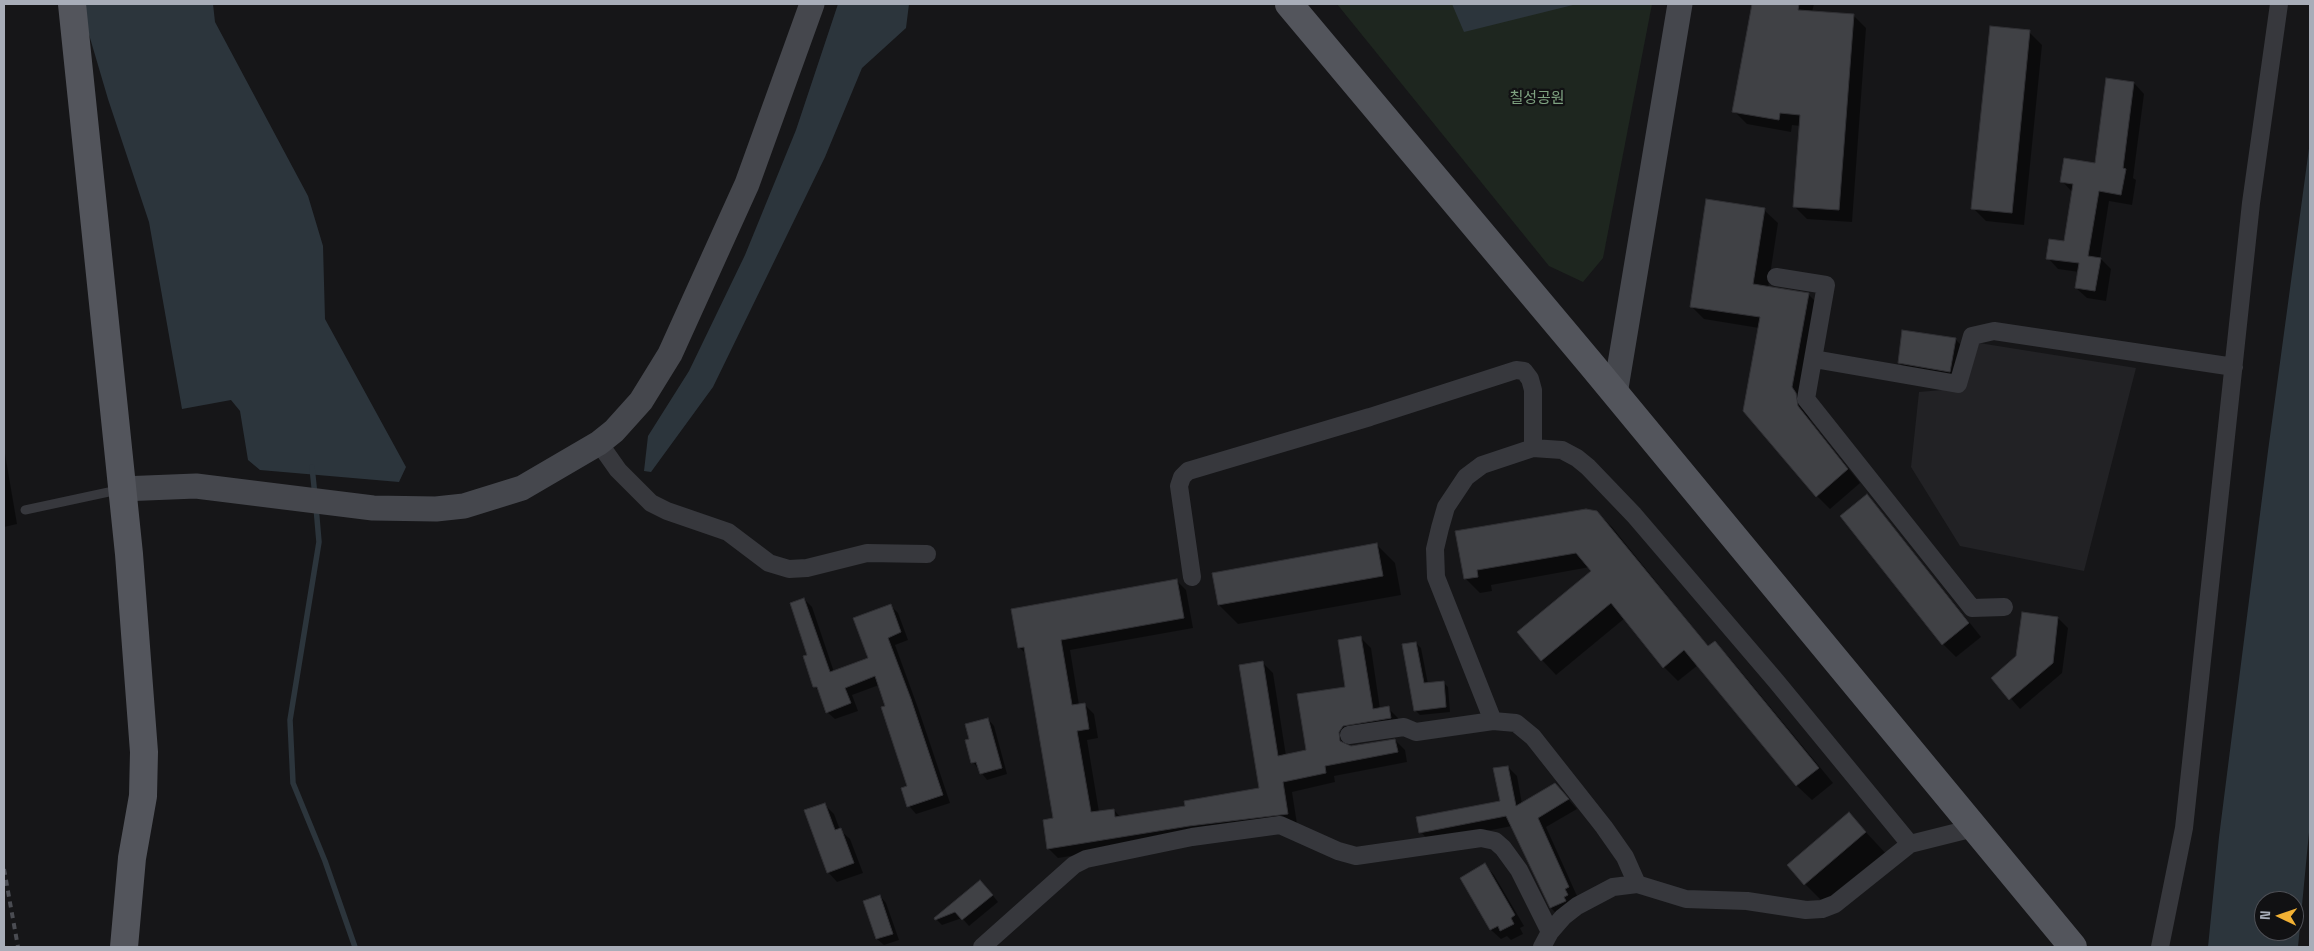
<!DOCTYPE html>
<meta charset="utf-8">
<style>
body{margin:0}
#map{position:relative;width:2314px;height:951px;overflow:hidden;background:#161618;font-family:"Space Grotesk",sans-serif}
canvas{display:block}
.frame{position:absolute;inset:0;border:5px solid #a8adb8;pointer-events:none}
.north{position:absolute;left:2254px;top:891px;width:50px;height:50px;box-sizing:border-box;background:#111113;border:1px solid #4d4f55;border-radius:50%;rotate:273deg;font-size:14px;font-weight:700;line-height:20px;text-align:center;color:#a8adb8}
.north::after{content:'';display:block;margin:auto;width:18px;height:22px;background:#f2b134;clip-path:polygon(50% 0,100% 100%,50% 72%,0 100%)}
</style>
<div id="map">
<canvas width="2314" height="951"></canvas>
<div class="frame"></div>
<div class="north">N</div>
</div>
<script>
const ctx = document.querySelector('canvas').getContext('2d');
ctx.lineJoin = 'round';
function fillPath(path, color) { ctx.fillStyle = color; ctx.fill(path, 'evenodd'); }
const toPath = rows => new Path2D(rows.map(r => 'M' + r).join(''));
function stroke(path, color, width, dash) { ctx.strokeStyle = color; ctx.lineWidth = width; ctx.lineCap = dash ? 'butt' : 'round'; ctx.setLineDash(dash || []); ctx.stroke(path); }
function label(font, color, halo, rows, align = 'center') {
  ctx.font = font + ' "Space Grotesk","Noto Sans KR",sans-serif'; ctx.lineWidth = 4.5; ctx.setLineDash([]); ctx.textBaseline = 'middle'; ctx.strokeStyle = halo; ctx.fillStyle = color; for (const [text, x, y, turn = 0] of rows) {
    ctx.save(); ctx.translate(x, y); ctx.rotate((+turn || 0) * Math.PI / 180); ctx.textAlign = isNaN(turn) ? turn : align; if (halo) ctx.strokeText(text, 0, 0); ctx.fillText(text, 0, 0); ctx.restore();
  }
}
const built = toPath([
 [1979,343,2136,368,2084,571,1960,546,1911,467,1919,392,1964,388]
]);
const green = toPath([
 [1337,4,1652,4,1603,258,1583,282,1549,266]
]);
const water = toPath([
 [80,4,213,4,215,22,308,196,323,246,325,319,406,467,399,482,260,470,248,460,240,411,231,400,182,409,149,222,108,99],
 [838,4,909,4,906,28,862,68,825,157,713,387,651,472,644,471,648,436,689,371,745,255,796,130],
 [1452,4,1577,4,1464,32],
 [2310,141,2310,822,2298,947,2208,947,2219,837,2268,451],
 [2264,901,2294,901,2294,931,2264,931]
]);
const shadow = toPath([
 [1753,4,1814,4,1812,12,1853,15,1866,28,1852,222,1807,219,1794,206,1800,126,1792,125,1791,132,1747,124,1734,111],
 [2029,32,2042,45,2024,225,1986,221,1973,208],
 [2134,83,2144,94,2133,178,2136,180,2132,205,2109,201,2100,258,2111,269,2106,301,2087,298,2076,288,2079,272,2058,269,2048,258,2065,242,2073,193,2062,181,2096,165],
 [1764,210,1778,223,1768,288,1808,294,1821,307,1809,407,1810,420,1860,483,1830,509,1817,496,1759,328,1704,319,1691,306],
 [1956,340,1965,349,1960,381,1909,372,1899,362],
 [4,448,17,524,4,527],
 [1866,496,1879,509,1981,637,1956,657,1943,644],
 [1597,512,1612,527,1709,647,1714,642,1729,657,1833,783,1812,800,1797,786,1698,665,1678,681,1664,667,1625,618,1556,675,1542,660,1593,571,1590,567,1491,585,1492,591,1480,593,1465,578,1457,532],
 [1377,545,1395,563,1401,595,1238,624,1219,605,1214,574],
 [1176,580,1186,590,1193,628,1070,650,1079,705,1084,704,1094,714,1098,738,1087,740,1099,812,1114,810,1121,818,1187,807,1260,789,1263,663,1273,673,1286,756,1307,751,1347,688,1361,638,1371,648,1380,709,1388,708,1398,718,1400,728,1349,741,1348,747,1395,740,1405,750,1407,762,1334,776,1335,782,1292,792,1297,824,1199,836,1058,858,1048,848,1054,819,1027,655,1019,647],
 [804,599,812,607,834,672,869,659,890,605,898,613,908,640,895,645,918,708,950,803,916,814,909,806,908,787,887,706,879,685,852,695,858,711,835,719,827,712,819,691,814,686,809,656],
 [2058,618,2068,628,2062,673,2020,709,1993,678],
 [1416,643,1421,648,1428,684,1443,682,1448,687,1450,712,1420,715,1415,710],
 [988,719,994,726,1007,774,987,780,973,762,971,739],
 [1508,767,1517,776,1522,804,1555,784,1577,809,1546,827,1577,896,1560,917,1551,908,1512,826,1430,842,1421,832,1501,802],
 [824,804,834,814,840,830,850,839,863,873,837,882,828,872],
 [1849,814,1890,858,1830,909,1805,884],
 [1485,865,1494,875,1524,926,1520,928,1523,934,1511,940,1507,936,1501,939,1491,930,1462,878],
 [987,888,998,902,969,926,962,918,942,925,935,918],
 [880,896,886,903,899,940,884,945,877,939,865,901]
]);
const stream = toPath([
 [312,467,315,496],
 [316,507,319,542,290,720,293,783,325,861,355,947]
]);
const building = toPath([
 [1752,4,1799,4,1798,10,1854,14,1839,210,1793,207,1800,115,1780,113,1779,120,1732,112,1752,4],
 [1990,26,2030,30,2012,213,1971,209,1990,26],
 [2106,78,2134,82,2123,168,2126,169,2121,195,2099,191,2088,256,2101,258,2095,291,2075,288,2079,263,2046,259,2049,239,2064,241,2073,184,2060,182,2064,158,2095,163,2106,78],
 [1706,199,1765,208,1753,284,1809,293,1792,387,1796,393,1798,406,1848,469,1816,497,1743,411,1760,317,1690,307,1706,199],
 [1902,330,1956,338,1950,372,1898,363,1902,330],
 [1867,494,1969,623,1942,645,1840,516,1867,494],
 [1586,509,1597,511,1708,646,1715,641,1819,768,1796,786,1684,650,1663,668,1611,603,1541,661,1517,632,1591,571,1576,553,1477,570,1478,577,1464,579,1455,531,1586,509],
 [1377,543,1383,576,1218,605,1212,573,1377,543],
 [1177,579,1184,618,1061,640,1072,705,1085,703,1089,729,1077,731,1091,812,1114,809,1115,817,1185,806,1184,801,1259,788,1239,665,1263,661,1278,756,1306,750,1297,694,1345,687,1338,640,1361,636,1373,709,1389,706,1391,718,1343,726,1339,732,1340,741,1351,746,1395,739,1398,752,1325,766,1326,773,1283,782,1288,814,1189,826,1047,849,1043,820,1053,818,1024,647,1018,648,1011,609,1177,579],
 [804,598,830,672,868,658,853,618,891,604,901,632,888,638,911,699,943,795,907,807,901,788,907,786,881,707,885,706,875,676,845,688,851,703,826,713,817,687,813,687,803,656,807,655,790,603,804,598],
 [2022,612,2058,617,2053,663,2009,700,1991,678,2016,656,2022,612],
 [1416,642,1424,683,1444,681,1446,707,1414,711,1402,644,1416,642],
 [988,718,1002,768,980,774,976,762,971,763,965,740,969,739,965,724,988,718],
 [1508,766,1516,806,1555,783,1569,799,1538,818,1569,887,1565,889,1568,895,1564,897,1566,901,1550,908,1506,816,1419,833,1416,817,1500,801,1493,768,1508,766],
 [825,803,835,830,841,828,854,863,827,873,804,810,825,803],
 [1849,812,1866,832,1804,885,1787,865,1849,812],
 [1485,863,1515,915,1511,918,1514,924,1500,931,1498,926,1490,930,1460,878,1485,863],
 [980,880,993,895,962,920,955,912,935,920,934,918,980,880],
 [880,895,893,934,876,939,863,901,880,895]
]);
const lane = toPath([
 [25,510,118,490]
]);
const street = toPath([
 [1776,277,1826,285,1806,399,1972,608,2004,607],
 [1814,359,1958,384,1972,336,1994,331,2234,367],
 [599,443,618,470,651,503,667,511,728,532,769,563,789,569,807,568,867,553,927,554],
 [1192,577,1179,486,1182,477,1188,471,1370,417,1516,370,1524,371,1530,379,1533,390,1533,448],
 [1493,721,1436,577,1435,549,1440,528,1446,507,1466,477,1482,465,1533,448,1562,450,1577,458,1588,467,1634,515,1776,681,1910,844],
 [1349,735,1404,727,1416,732,1493,721,1516,723,1533,737,1604,827,1625,857,1637,884],
 [982,947,1074,865,1086,859,1192,837,1280,825,1338,851,1356,856,1481,838,1495,841,1503,848,1519,870,1550,932],
 [1542,947,1550,932,1563,917,1577,906,1613,887,1637,884,1686,899,1747,901,1806,910,1822,909,1835,904,1910,844,1974,828],
 [2160,947,2184,828,2251,203,2279,4]
]);
const secondary = toPath([
 [1615,394,1680,4],
 [121,489,196,486,373,508,436,509,464,506,522,488,599,443,614,431,641,401,670,354,747,184,812,4]
]);
const primary = toPath([
 [72,4,129,554,144,752,143,796,132,858,124,947],
 [1289,4,1591,364,2073,947]
]);
const rail = toPath([
 [4,869,18,947]
]);
const parkNames = [
 ["칠성공원",1537,99]
];
fillPath(built, '#222225');
fillPath(green, '#1e261f');
fillPath(water, '#2c353c');
fillPath(shadow, '#0007');
stroke(stream, '#2c353c', 5.5);
fillPath(building, '#404145');
stroke(building, '#303034', 1);
stroke(lane, '#37383d', 9);
stroke(street, '#37383d', 18);
stroke(secondary, '#45474d', 25);
stroke(primary, '#53555c', 28);
stroke(rail, '#4a4c52', 4, [6, 5]);
label('15px', '#7fa381', '#111113', parkNames);
</script>
